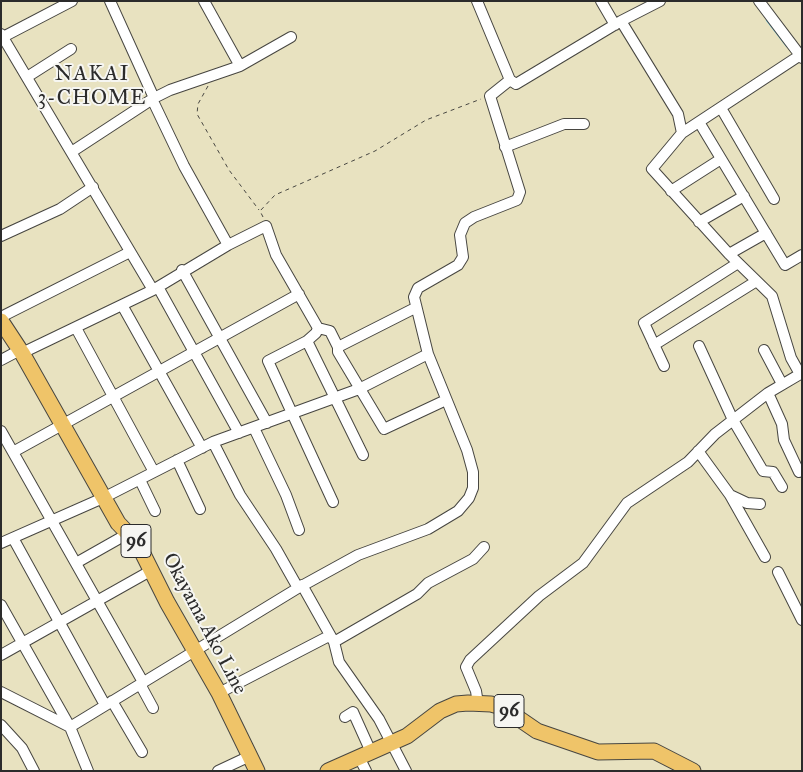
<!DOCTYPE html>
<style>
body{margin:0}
#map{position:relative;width:803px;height:772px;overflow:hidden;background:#e8e2c0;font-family:"IM FELL Great Primer",serif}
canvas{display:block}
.frame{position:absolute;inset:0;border:2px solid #2b2b2b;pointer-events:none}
</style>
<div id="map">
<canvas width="803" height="772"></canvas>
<div class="frame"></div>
</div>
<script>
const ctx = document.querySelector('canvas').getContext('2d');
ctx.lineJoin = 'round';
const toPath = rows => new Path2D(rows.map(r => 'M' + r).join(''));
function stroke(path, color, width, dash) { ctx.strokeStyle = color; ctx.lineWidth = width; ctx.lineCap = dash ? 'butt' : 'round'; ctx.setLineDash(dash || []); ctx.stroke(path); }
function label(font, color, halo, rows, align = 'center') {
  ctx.font = font + ' "IM FELL Great Primer",serif'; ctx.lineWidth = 4; ctx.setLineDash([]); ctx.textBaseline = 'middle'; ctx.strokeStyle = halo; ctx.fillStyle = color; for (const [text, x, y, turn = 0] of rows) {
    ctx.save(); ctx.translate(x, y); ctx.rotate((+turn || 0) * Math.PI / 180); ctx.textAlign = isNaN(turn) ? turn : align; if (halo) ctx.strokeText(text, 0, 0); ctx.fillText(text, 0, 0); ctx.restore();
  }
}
const stream = toPath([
 [767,20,787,46]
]);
const path = toPath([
 [208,86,198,104,197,114,229,170,259,210],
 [263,217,260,211,275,195,375,151,426,120,481,99]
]);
const street = toPath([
 [110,1,154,98],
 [204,1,240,66],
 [477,1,510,80,516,84,621,21,660,1],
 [601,1,615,25],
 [759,1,802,58],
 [621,21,678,114,682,133],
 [1,34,153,290],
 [1,38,72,1],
 [27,77,71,49],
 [152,99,184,166,228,245],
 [721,108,774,199],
 [699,122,785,265,802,255],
 [505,147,564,124,584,124],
 [73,151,154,98,170,90,240,66,291,37],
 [671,191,721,159],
 [699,222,744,196],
 [1,236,60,209,93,187],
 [729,254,766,233],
 [182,270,267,423],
 [158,287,239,433],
 [122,305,202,448],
 [1,317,130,252],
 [76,328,154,472],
 [318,328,330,331,338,347,415,308],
 [307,341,268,361,333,502],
 [654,345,755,282],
 [699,346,733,420,763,471,773,472,782,487],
 [338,347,338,352,384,429,446,400],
 [764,350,782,384],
 [22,353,153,290,228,245,266,226,276,255,318,328,316,333,307,341,363,455],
 [1,360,20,350],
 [664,366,644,323,738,263],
 [800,374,791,358,772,296,729,254,652,169,682,133,802,54],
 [768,393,782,424,784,440,799,472],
 [254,428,286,495,299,530],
 [1,431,143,682],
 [213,442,240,495,276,549,298,588],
 [698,451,730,495,747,503,760,504],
 [13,452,299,294],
 [177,460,200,509],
 [140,480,155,511],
 [730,495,765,557],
 [13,538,105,705],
 [1,543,103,498,213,442,359,389,428,354],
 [76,563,129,533],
 [778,572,802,620],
 [302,585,334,642,339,662,379,719,406,771],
 [1,605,70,727,298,588,358,555,428,529,458,511,469,498,473,488,473,472,467,450,428,354,414,297,418,288,458,265,463,257,460,235,465,223,474,217,517,200,520,192,490,96,510,80],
 [334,642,417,594,428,583,473,559,484,547],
 [1,655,152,570],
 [140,684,153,708],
 [1,692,70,727,88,771],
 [219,693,329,636],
 [112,701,142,752],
 [478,704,476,691,466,667,470,660,539,596,583,563,627,503,688,462,715,434,768,393,802,373],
 [345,717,353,712,371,752],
 [1,725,22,748,34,771],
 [359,757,366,771],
 [218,771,250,756]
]);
const primary = toPath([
 [1,321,22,353,118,523,138,544,167,602,219,693,257,771],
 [328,771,407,736,440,711,456,704,468,703,491,704,502,707,537,731,598,752,654,751,693,771]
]);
const shields = [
 [136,541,30],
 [509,711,30]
];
const shieldNames = [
 ["96",136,541],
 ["96",509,711]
];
const streetNames = [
 ["Okayama Ako Line",204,624,62]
];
const neighbourhoodNames = [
 ["NAKAI",92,75],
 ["3-CHOME",92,99]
];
stroke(stream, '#60bedf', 2.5);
stroke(street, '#474641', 12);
stroke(primary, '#474641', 17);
stroke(path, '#474641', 1, [4, 4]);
stroke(street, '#fff', 10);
stroke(primary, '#efc469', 15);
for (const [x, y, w] of shields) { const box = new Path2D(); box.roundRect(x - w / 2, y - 16.5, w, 33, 4); ctx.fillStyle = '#f6f6f2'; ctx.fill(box); stroke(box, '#2b2b2b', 1); }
label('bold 19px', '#2b2b2b', null, shieldNames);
label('20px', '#2b2b2b', '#f6f6f2', streetNames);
ctx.letterSpacing = '1px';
label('21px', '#2b2b2b', '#f6f6f2', neighbourhoodNames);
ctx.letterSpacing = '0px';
</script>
